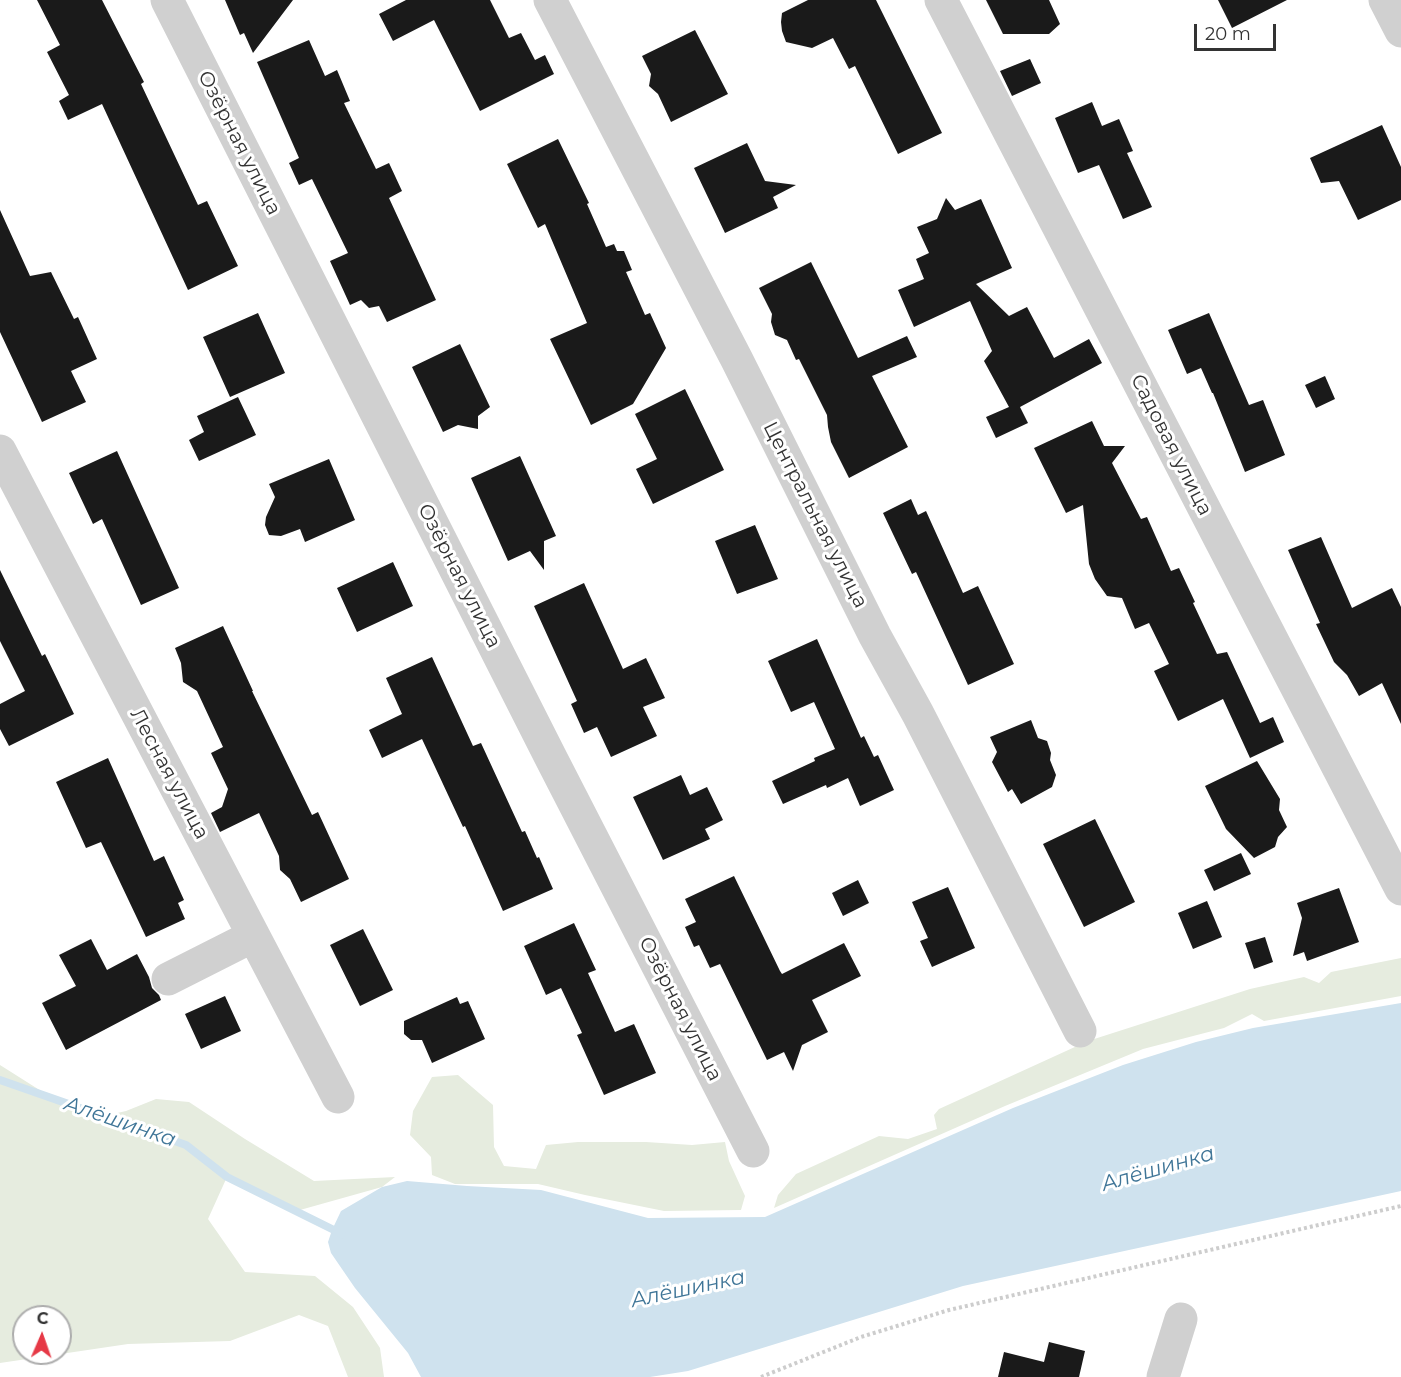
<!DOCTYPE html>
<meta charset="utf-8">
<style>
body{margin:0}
#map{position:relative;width:1401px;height:1377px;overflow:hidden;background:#fff;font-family:Montserrat,sans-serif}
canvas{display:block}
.north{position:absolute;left:12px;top:1305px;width:60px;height:60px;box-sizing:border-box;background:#fff;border:2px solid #adadad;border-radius:50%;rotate:2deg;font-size:16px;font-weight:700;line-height:24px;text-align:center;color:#333}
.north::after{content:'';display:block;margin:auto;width:21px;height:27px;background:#e63946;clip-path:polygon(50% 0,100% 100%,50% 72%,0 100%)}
.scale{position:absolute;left:1194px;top:24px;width:82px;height:27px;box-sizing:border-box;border:3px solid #333;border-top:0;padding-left:8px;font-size:18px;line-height:21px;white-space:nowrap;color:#333;-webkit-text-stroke:4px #fff;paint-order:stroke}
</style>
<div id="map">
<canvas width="1401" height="1377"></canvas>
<div class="north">С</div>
<div class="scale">20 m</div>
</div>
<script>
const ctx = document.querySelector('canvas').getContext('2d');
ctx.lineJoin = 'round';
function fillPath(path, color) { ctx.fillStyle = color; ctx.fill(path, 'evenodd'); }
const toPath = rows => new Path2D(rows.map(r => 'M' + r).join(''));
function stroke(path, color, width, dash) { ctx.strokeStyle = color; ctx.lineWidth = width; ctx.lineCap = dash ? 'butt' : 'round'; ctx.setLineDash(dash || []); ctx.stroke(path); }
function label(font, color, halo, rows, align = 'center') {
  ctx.font = font + ' Montserrat,sans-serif'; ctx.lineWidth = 6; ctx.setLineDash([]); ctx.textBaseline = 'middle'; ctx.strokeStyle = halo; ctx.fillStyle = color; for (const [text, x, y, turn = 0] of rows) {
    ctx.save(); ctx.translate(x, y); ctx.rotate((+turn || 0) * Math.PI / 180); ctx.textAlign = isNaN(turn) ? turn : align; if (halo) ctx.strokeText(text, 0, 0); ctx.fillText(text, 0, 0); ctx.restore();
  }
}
const green = toPath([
 [1401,958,1401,996,1264,1021,1252,1014,1224,1028,1143,1049,1005,1106,774,1208,778,1195,796,1174,879,1136,908,1139,937,1129,934,1115,939,1109,1088,1041,1250,989,1304,977,1319,983,1331,972],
 [0,1065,87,1120,126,1111,156,1099,189,1102,245,1139,314,1181,395,1177,382,1187,300,1210,227,1177,208,1219,245,1272,315,1276,353,1307,380,1348,384,1377,348,1377,328,1326,299,1315,230,1341,128,1344,0,1363],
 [24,1317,60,1317,60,1353,24,1353],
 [458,1075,493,1105,494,1147,504,1166,536,1169,546,1145,578,1142,646,1142,692,1145,725,1142,729,1161,745,1196,741,1210,664,1211,585,1195,538,1184,455,1184,432,1175,431,1157,410,1135,413,1111,432,1077]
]);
const water = toPath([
 [1401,1003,1401,1191,963,1286,688,1371,650,1377,421,1377,408,1353,355,1288,331,1253,328,1242,332,1230,341,1211,382,1187,407,1181,467,1186,541,1190,648,1218,765,1217,1013,1108,1123,1065,1196,1042,1253,1028]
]);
const stream = toPath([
 [0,1080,186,1145,227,1177,342,1234]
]);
const building = toPath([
 [37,0,102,0,144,82,141,84,198,205,207,201,238,266,188,290,102,104,68,120,59,101,69,95,47,52,60,45],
 [225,0,293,0,253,53,244,33,240,35],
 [406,0,490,0,509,38,521,33,535,60,545,55,554,74,480,111,434,20,393,41,379,14],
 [808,0,876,0,942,133,898,154,855,66,849,69,833,38,812,48,786,42,782,31,781,22,782,13],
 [986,0,1049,0,1060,24,1049,34,1003,34],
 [1218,0,1287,0,1232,28],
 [695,30,728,94,671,122,658,94,649,86,651,74,642,56],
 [309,40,325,76,337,70,350,101,344,103,376,169,389,163,402,191,389,198,436,300,387,322,379,306,369,308,361,300,350,305,330,261,348,253,312,179,299,185,289,163,299,158,257,62],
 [1030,59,1041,83,1012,96,1000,71],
 [1092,102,1102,126,1119,119,1133,151,1127,153,1152,207,1123,219,1099,165,1078,173,1055,118],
 [1382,125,1401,167,1401,200,1358,220,1339,181,1321,183,1310,158],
 [558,139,589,203,587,204,606,247,614,244,617,251,624,251,632,270,626,272,645,315,650,313,666,348,633,404,591,425,550,339,587,323,545,224,538,228,507,164],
 [747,143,765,181,796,185,773,197,778,208,725,233,694,168],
 [946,198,955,210,981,199,1012,268,976,284,1009,316,1027,307,1054,358,1089,339,1102,363,1020,407,1028,423,996,438,986,417,1009,407,984,361,992,351,970,301,914,327,898,290,924,279,916,259,929,253,917,227,937,219],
 [0,210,30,276,51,272,74,319,78,317,97,359,71,371,86,402,42,422,0,332],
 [811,262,858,358,907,336,917,357,872,376,908,447,849,478,831,442,828,427,827,415,799,359,796,360,787,340,775,335,771,322,772,314,759,288],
 [258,313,285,373,230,397,203,337],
 [1209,313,1249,405,1263,400,1285,455,1245,472,1213,393,1212,393,1201,368,1187,374,1168,330],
 [460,344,490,407,478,416,478,429,458,425,443,432,412,367],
 [1325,376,1335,399,1316,408,1305,385],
 [685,389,724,470,653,504,636,469,657,459,635,414],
 [238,397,256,435,199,461,189,440,204,432,197,416],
 [1092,421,1104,446,1125,446,1112,463,1141,519,1147,517,1171,571,1179,568,1195,602,1193,603,1217,654,1227,652,1260,723,1273,717,1284,742,1250,758,1223,699,1178,721,1154,671,1169,664,1149,623,1135,629,1122,598,1107,596,1095,579,1089,564,1083,505,1066,513,1034,448],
 [117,451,179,588,141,605,102,519,93,524,69,473],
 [520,456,556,536,544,541,544,570,530,551,508,561,471,478],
 [329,459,355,520,305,542,300,529,281,536,269,535,265,525,266,517,275,497,269,484],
 [911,499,918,515,926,511,963,593,978,586,1014,664,968,685,916,572,912,574,883,513],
 [755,525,778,579,737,594,715,541],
 [1321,537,1352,608,1392,588,1401,607,1401,724,1382,683,1359,696,1347,675,1334,662,1316,624,1320,623,1288,550],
 [393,562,413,606,357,632,337,588],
 [0,570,42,656,45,654,74,714,9,746,0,729,0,704,25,691,0,641],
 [584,583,623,669,646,658,665,698,643,707,657,736,611,757,597,727,584,733,571,704,577,701,534,606],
 [223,626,253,691,252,691,312,815,318,812,349,879,301,902,290,879,280,870,279,856,259,813,220,832,211,813,222,807,228,789,211,753,223,747,197,691,183,682,181,663,175,648],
 [817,639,861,738,864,736,874,757,878,755,894,790,860,806,848,778,827,788,826,785,783,804,772,781,815,761,814,758,835,749,814,702,791,712,768,661],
 [432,657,473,746,481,743,522,832,525,831,537,858,539,857,553,889,503,911,465,826,463,827,422,739,382,758,369,730,402,714,386,678],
 [1031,720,1038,738,1047,741,1051,753,1050,760,1056,775,1052,787,1021,804,1012,789,1008,792,992,762,997,752,990,737],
 [108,758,154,861,164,856,184,900,178,903,185,919,146,937,101,842,86,848,56,782],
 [1257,761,1280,799,1279,810,1287,827,1278,837,1275,847,1254,858,1226,829,1205,786],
 [681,775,690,795,707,787,723,820,705,829,710,839,663,860,633,797],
 [1095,819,1135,902,1084,927,1043,844],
 [1241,853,1251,874,1214,891,1204,870],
 [734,876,780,971,782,974,844,943,861,976,812,1000,828,1032,802,1045,793,1071,784,1052,767,1060,720,964,710,968,699,945,694,947,685,927,696,922,685,899],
 [858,880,869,903,843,916,832,893],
 [948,887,975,948,932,967,920,941,928,938,912,902],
 [1339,888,1359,942,1307,961,1304,952,1293,956,1302,918,1297,903],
 [1207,901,1222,937,1193,949,1178,913],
 [574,923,596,970,588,973,615,1032,634,1024,656,1073,604,1095,577,1035,582,1033,561,988,546,995,524,946],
 [363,929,393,990,360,1006,330,945],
 [1265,937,1273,962,1254,969,1245,943],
 [91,939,107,970,137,954,149,977,152,988,159,995,161,1000,66,1050,42,1003,76,986,59,955],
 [225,996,241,1031,201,1049,185,1014],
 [457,997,460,1004,468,1001,485,1039,432,1063,422,1040,411,1040,404,1034,404,1021],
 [1049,1342,1085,1351,1079,1377,998,1377,1004,1352,1044,1362]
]);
const path = toPath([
 [761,1377,861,1337,949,1310,1401,1206]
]);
const minor = toPath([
 [167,0,552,760,753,1151],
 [550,0,737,360,875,636,918,714,1080,1031],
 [941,0,1401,889],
 [1385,0,1401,31],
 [0,451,338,1097],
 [168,979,253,936],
 [1163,1377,1181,1319]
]);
const streetNames = [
 ["Озёрная улица",239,143,63],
 ["Садовая улица",1171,445,63],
 ["Центральная улица",815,515,63],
 ["Озёрная улица",459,576,63],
 ["Лесная улица",169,774,62],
 ["Озёрная улица",680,1009,63]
];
const waterNames = [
 ["Алёшинка",120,1122,19],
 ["Алёшинка",1158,1169,-16],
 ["Алёшинка",688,1289,-12]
];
fillPath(green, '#e6ecdf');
fillPath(water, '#cfe2ee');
stroke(stream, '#cfe2ee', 8);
fillPath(building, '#1a1a1a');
stroke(path, '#cdcdcd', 4, [3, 3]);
stroke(minor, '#d0d0d0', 33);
label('20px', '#333', '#fff', streetNames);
label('italic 21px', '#3f7597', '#fff', waterNames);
</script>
